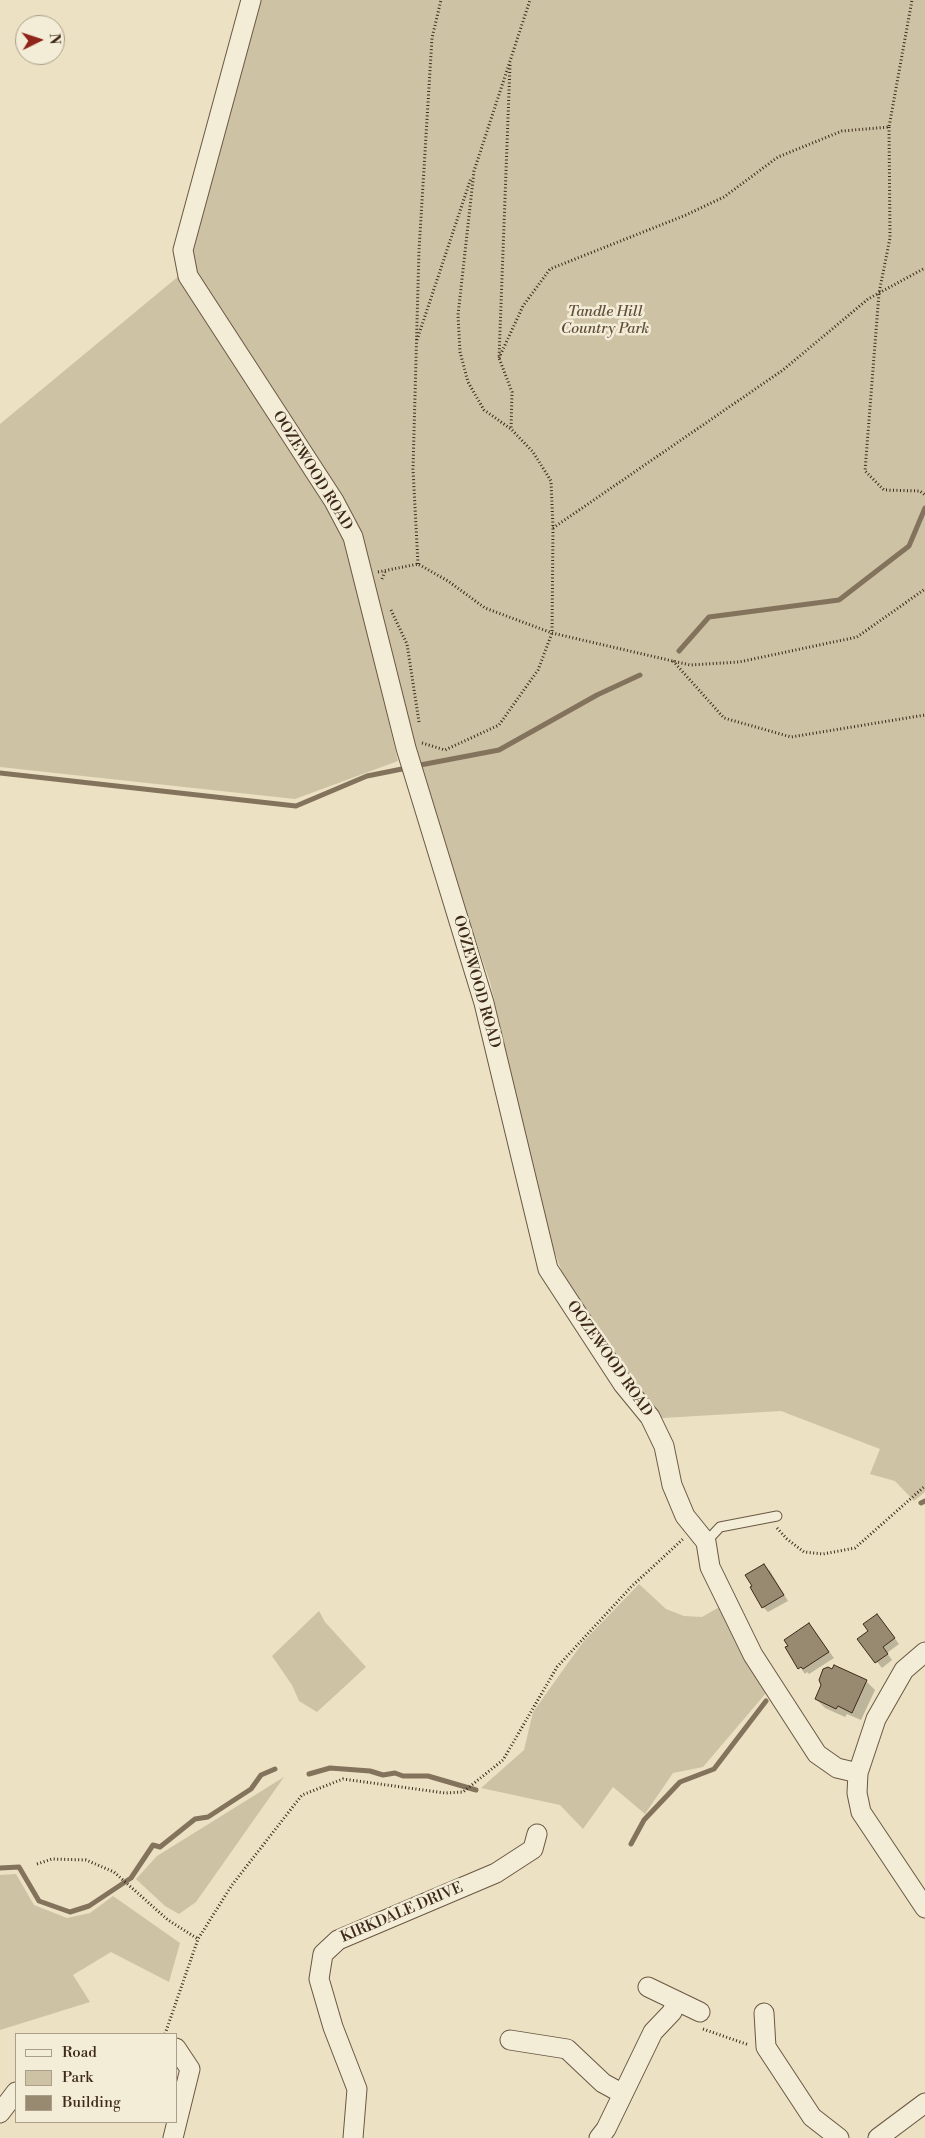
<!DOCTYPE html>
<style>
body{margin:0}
#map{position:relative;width:925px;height:2138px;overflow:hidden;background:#ece1c2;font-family:"Libre Bodoni",serif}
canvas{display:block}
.legend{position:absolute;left:15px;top:2033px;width:162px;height:90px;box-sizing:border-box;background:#f3ecd7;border:1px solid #ab9e8b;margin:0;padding:6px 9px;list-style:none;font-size:15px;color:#3e2a1a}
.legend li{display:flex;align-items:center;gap:10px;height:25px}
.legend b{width:25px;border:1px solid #ab9e8b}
.north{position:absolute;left:15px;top:15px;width:50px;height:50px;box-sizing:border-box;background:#f3ecd7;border:1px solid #ab9e8b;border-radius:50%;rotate:86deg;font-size:14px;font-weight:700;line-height:20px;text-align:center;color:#3e2a1a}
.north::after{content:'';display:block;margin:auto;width:18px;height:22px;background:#8f2418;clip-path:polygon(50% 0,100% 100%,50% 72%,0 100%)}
</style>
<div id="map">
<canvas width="925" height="2138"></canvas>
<ul class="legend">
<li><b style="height:6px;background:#f3ecd7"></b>Road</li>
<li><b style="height:14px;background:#cec2a5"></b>Park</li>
<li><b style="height:14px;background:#988971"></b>Building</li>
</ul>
<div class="north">N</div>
</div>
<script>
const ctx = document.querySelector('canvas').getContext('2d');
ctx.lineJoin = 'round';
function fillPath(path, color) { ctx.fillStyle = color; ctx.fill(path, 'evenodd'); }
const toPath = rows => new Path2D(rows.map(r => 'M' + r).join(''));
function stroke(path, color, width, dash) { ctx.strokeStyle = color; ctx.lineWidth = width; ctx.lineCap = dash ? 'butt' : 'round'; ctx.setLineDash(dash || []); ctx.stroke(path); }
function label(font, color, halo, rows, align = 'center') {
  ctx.font = font + ' "Libre Bodoni",serif'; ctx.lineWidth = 5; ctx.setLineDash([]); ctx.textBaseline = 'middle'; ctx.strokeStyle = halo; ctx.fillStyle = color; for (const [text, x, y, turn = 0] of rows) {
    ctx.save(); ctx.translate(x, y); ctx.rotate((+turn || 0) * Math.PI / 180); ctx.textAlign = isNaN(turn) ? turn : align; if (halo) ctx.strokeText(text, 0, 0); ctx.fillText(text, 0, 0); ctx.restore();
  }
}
const green = toPath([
 [257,0,925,0,925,1492,914,1501,895,1481,870,1474,880,1449,781,1411,663,1418,654,1414,569,1291,549,1237,490,982,418,773,369,573,197,277,192,263,193,240],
 [180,275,340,530,356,583,398,761,295,799,0,767,0,424],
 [639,1584,666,1609,684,1616,702,1617,721,1606,767,1692,703,1767,673,1773,645,1814,613,1787,583,1829,560,1805,481,1788,524,1750,533,1712,583,1642],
 [319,1611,325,1622,366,1667,317,1712,299,1701,292,1685,272,1656],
 [284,1777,196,1902,179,1914,165,1906,136,1879,157,1856],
 [16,1874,34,1905,67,1918,90,1913,113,1896,180,1943,169,1982,111,1952,73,1975,90,2002,0,2030,0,1875]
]);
const shadow = toPath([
 [764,1565,770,1571,788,1601,768,1612,763,1607],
 [882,1621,899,1644,887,1653,892,1660,882,1668,859,1639],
 [809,1624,834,1658,809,1674,807,1672,805,1674,787,1648],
 [866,1681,875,1690,861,1720,847,1714,845,1717,825,1708,816,1699]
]);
const stream = toPath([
 [679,651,709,617,839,600,909,546,925,508],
 [415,766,499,750,597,695,640,675],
 [0,773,296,806,367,776,407,768],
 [921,1503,925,1501],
 [309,1774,330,1768,370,1771,383,1775,395,1773,403,1776,428,1776,476,1790],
 [631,1844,644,1820,680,1782,714,1769,766,1701],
 [0,1868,19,1867,39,1901,70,1912,89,1906,131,1878,153,1845,160,1847,195,1819,208,1817,251,1789,261,1775,275,1769]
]);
const building = toPath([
 [764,1564,784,1595,762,1608,750,1587,752,1586,745,1575,764,1564],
 [877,1614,895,1638,883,1647,888,1654,875,1663,857,1639,868,1631,863,1624,877,1614],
 [809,1623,829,1652,803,1669,801,1667,798,1669,785,1647,788,1646,784,1640,809,1623],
 [834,1665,867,1680,852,1713,838,1706,836,1709,815,1699,821,1685,819,1680,823,1669,828,1667,832,1669,834,1665]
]);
const path = toPath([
 [510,65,499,358,512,392,511,429],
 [889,127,890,238,879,293,865,471,884,490,920,491,925,495],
 [417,340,471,178],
 [499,358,523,306,550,269,686,215,724,197,778,157,842,131,889,127,912,0],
 [553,528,783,370,868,299,925,268],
 [418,564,413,469,419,250,432,38,441,0],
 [378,572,418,564,448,581,485,608,552,633,690,665,739,662,857,637,925,589],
 [382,579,385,572],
 [391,610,407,644,419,722],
 [673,661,724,718,791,737,925,715],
 [422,743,445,750,499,725,538,670,552,633,553,528,551,481,533,452,511,429,484,410,468,382,460,352,458,315,474,171,530,0],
 [777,1528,787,1539,804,1552,823,1554,855,1548,925,1486],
 [37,1864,52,1859,86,1860,114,1872,168,1920,198,1939],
 [703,2029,749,2045],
 [165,2034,198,1939,232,1885,302,1795,343,1779,445,1793,463,1792,503,1760,557,1667,632,1586,683,1539]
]);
const service = toPath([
 [706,1542,720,1527,777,1516]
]);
const minor = toPath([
 [251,0,183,250,188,276,334,501,353,537,406,748,484,1003,548,1269,623,1384,650,1417,664,1446,672,1485,685,1516,706,1542,710,1567,753,1655,817,1754,837,1768,858,1773,857,1793,861,1812,925,1908],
 [858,1773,876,1719,904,1670,925,1652],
 [648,1987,700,2012],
 [764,2013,766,2047,812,2117,839,2138],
 [510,2040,567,2049,603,2083,623,2094],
 [0,2113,16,2092],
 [173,2138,190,2069,176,2048],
 [353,2138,357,2089,333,2027,319,1979,323,1954,338,1940,496,1873,533,1849,537,1834],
 [599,2138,606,2129,623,2094,653,2032,672,2012,676,2001],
 [878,2138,925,2103]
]);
const parkNames = [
 ["Tandle Hill",605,312],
 ["Country Park",605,329]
];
const streetNames = [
 ["OOZEWOOD ROAD",312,471,58],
 ["OOZEWOOD ROAD",476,982,74],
 ["OOZEWOOD ROAD",609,1359,55],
 ["KIRKDALE DRIVE",402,1913,-23]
];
fillPath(green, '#cec2a5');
fillPath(shadow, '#0003');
stroke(stream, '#83735d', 5);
fillPath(building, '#988971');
stroke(building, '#3e2a1a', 1);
stroke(service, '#6a5844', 11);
stroke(minor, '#6a5844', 21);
stroke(path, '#3e2a1a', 3, [1, 2.5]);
stroke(service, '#f3ecd7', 9);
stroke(minor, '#f3ecd7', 19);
label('italic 15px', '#62503d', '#f3ecd7', parkNames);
label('15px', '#3e2a1a', '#f3ecd7', streetNames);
</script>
